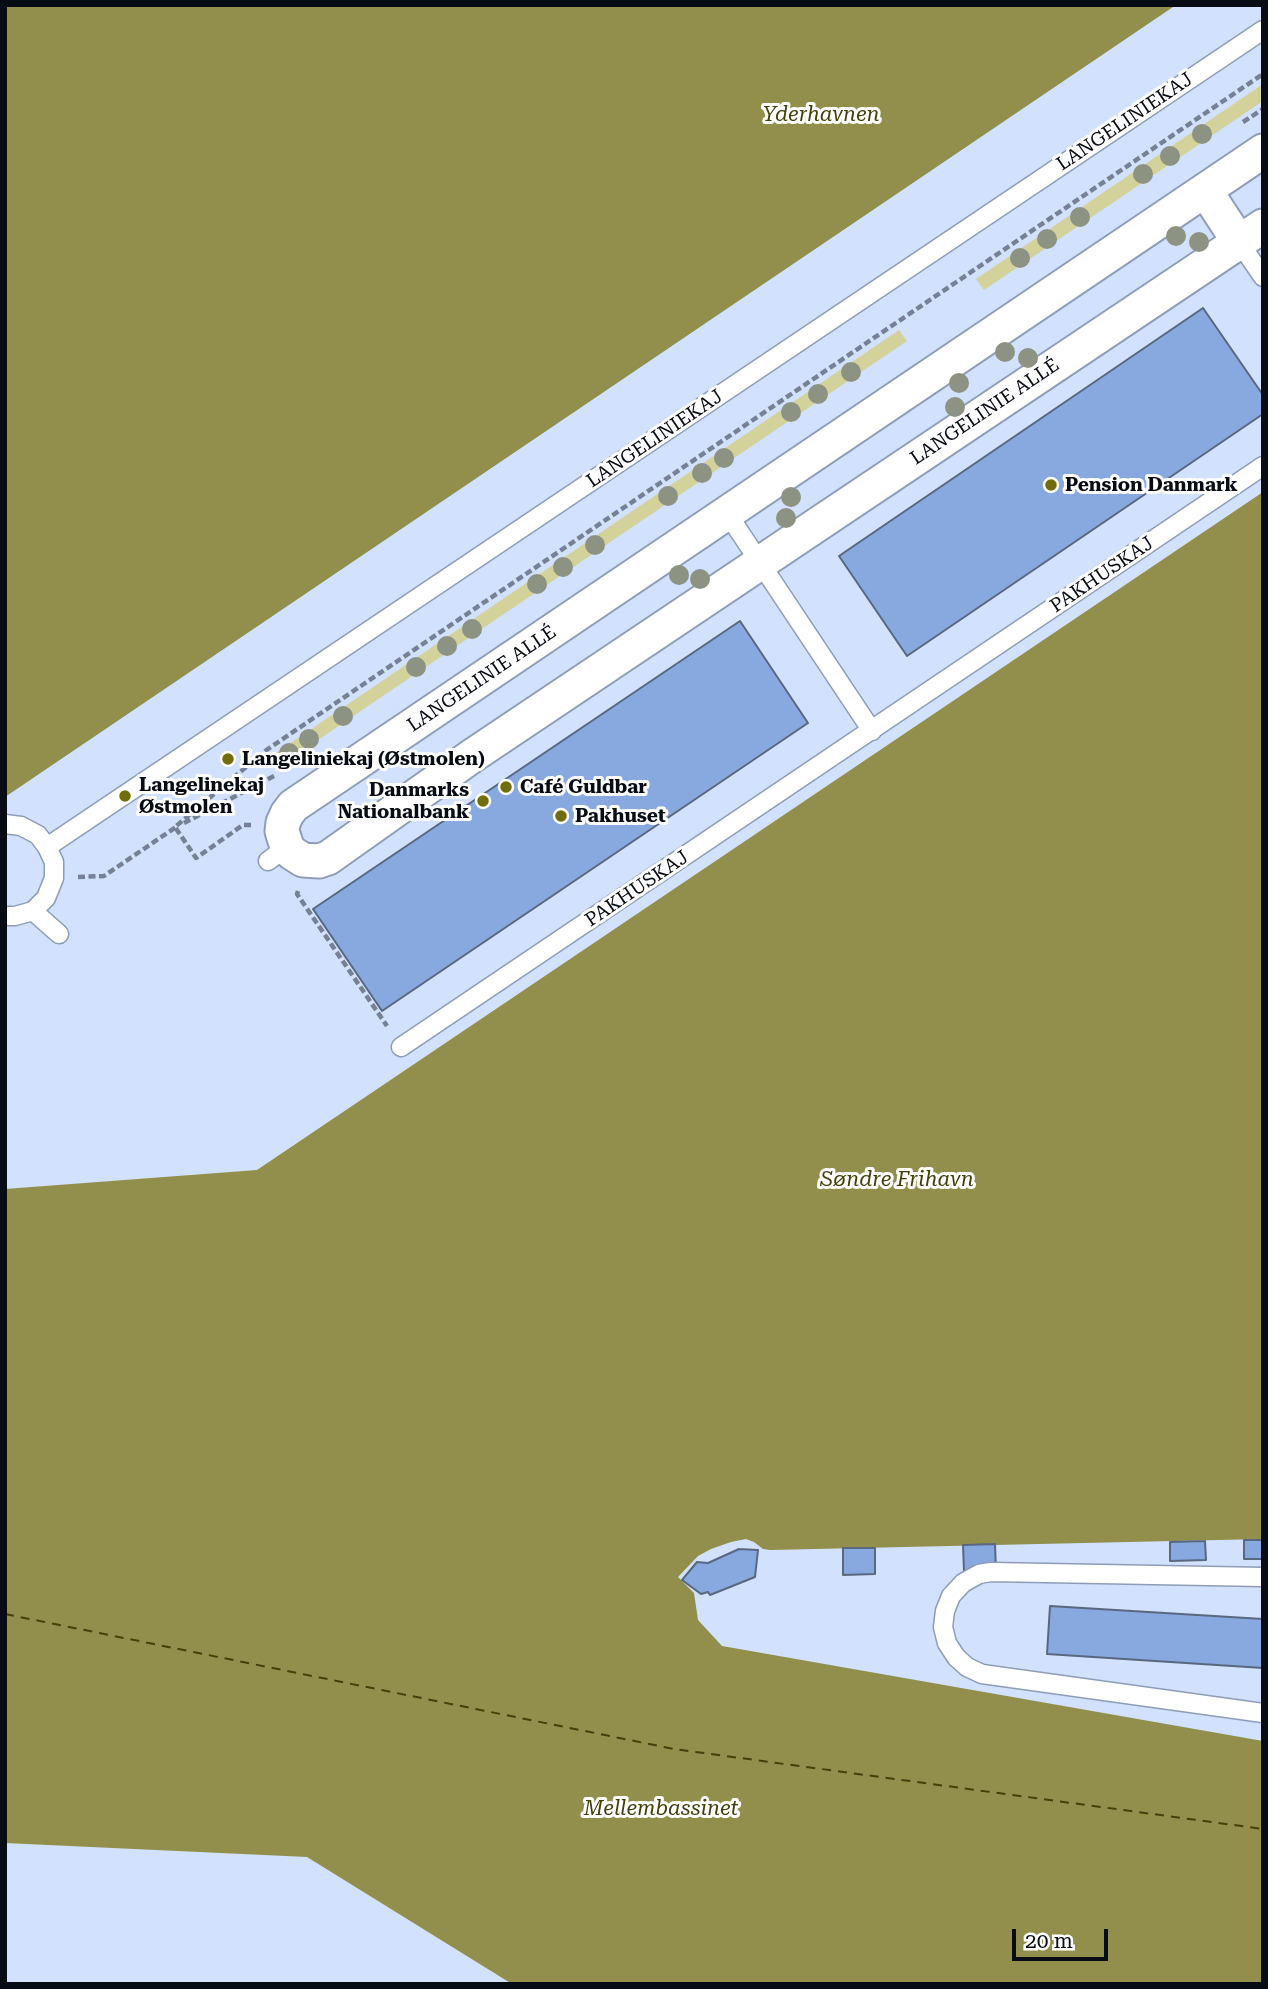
<!DOCTYPE html>
<meta charset="utf-8">
<style>
body{margin:0}
#map{position:relative;width:1268px;height:1989px;overflow:hidden;background:#d1e1fe;font-family:"Roboto Serif",serif}
canvas{display:block}
.frame{position:absolute;inset:0;border:7px solid #070b14;pointer-events:none}
.scale{position:absolute;left:1012px;top:1929px;width:96px;height:32px;box-sizing:border-box;border:4px solid #070b14;border-top:0;padding-left:9px;font-size:21px;line-height:24px;white-space:nowrap;color:#070b14;-webkit-text-stroke:5px #fff;paint-order:stroke}
</style>
<div id="map">
<canvas width="1268" height="1989"></canvas>
<div class="frame"></div>
<div class="scale">20 m</div>
</div>
<script>
const ctx = document.querySelector('canvas').getContext('2d');
ctx.lineJoin = 'round';
function fillPath(path, color) { ctx.fillStyle = color; ctx.fill(path, 'evenodd'); }
const toPath = rows => new Path2D(rows.map(r => 'M' + r).join(''));
function stroke(path, color, width, dash) { ctx.strokeStyle = color; ctx.lineWidth = width; ctx.lineCap = dash ? 'butt' : 'round'; ctx.setLineDash(dash || []); ctx.stroke(path); }
function label(font, color, halo, rows, align = 'center') {
  ctx.font = font + ' "Roboto Serif",serif'; ctx.lineWidth = 6; ctx.setLineDash([]); ctx.textBaseline = 'middle'; ctx.strokeStyle = halo; ctx.fillStyle = color; for (const [text, x, y, turn = 0] of rows) {
    ctx.save(); ctx.translate(x, y); ctx.rotate((+turn || 0) * Math.PI / 180); ctx.textAlign = isNaN(turn) ? turn : align; if (halo) ctx.strokeText(text, 0, 0); ctx.fillText(text, 0, 0); ctx.restore();
  }
}
const green = toPath([
 [1263,84,1263,101,984,290,976,279],
 [899,330,907,341,284,763,276,753]
]);
const water = toPath([
 [5,5,1176,5,5,797],
 [1263,492,1263,1539,770,1550,763,1549,754,1542,746,1539,731,1542,711,1549,698,1556,678,1577,694,1593,698,1620,722,1646,1263,1741,1263,1984,512,1984,307,1857,5,1843,5,1189,257,1170]
]);
const ferry = toPath([
 [5,1614,674,1749,1263,1829]
]);
const building = toPath([
 [1203,308,1263,395,1263,414,907,656,839,556,1203,308],
 [740,621,808,723,382,1011,313,909,740,621],
 [1244,1540,1263,1540,1263,1559,1244,1559,1244,1540],
 [1205,1541,1206,1560,1170,1561,1170,1542,1205,1541],
 [995,1544,996,1571,964,1571,963,1545,995,1544],
 [843,1548,875,1548,875,1574,843,1575,843,1548],
 [739,1549,758,1550,755,1577,710,1595,708,1592,701,1594,682,1580,697,1562,708,1563,739,1549],
 [1050,1606,1263,1619,1263,1668,1047,1654,1050,1606]
]);
const path = toPath([
 [1243,122,1263,109],
 [184,823,276,775],
 [251,825,243,825,196,858,175,827,265,751,1263,74],
 [78,877,104,876,176,827],
 [298,891,297,894,387,1026]
]);
const lane = toPath([
 [1239,242,1263,277],
 [727,513,872,731],
 [5,824,21,826,38,835,47,847,54,862,54,878,46,898,33,911,15,916,5,916],
 [47,847,1263,30],
 [268,861,287,847],
 [33,911,59,934],
 [401,1047,1263,466],
 [1263,1577,991,1572,979,1574,963,1583,951,1596,945,1611,943,1627,947,1643,956,1657,967,1667,982,1674,1263,1713]
]);
const street = toPath([
 [1263,151,293,806,287,814,283,823,282,831,287,847,292,853,303,860,319,861,328,858,472,756,1263,226],
 [1205,190,1239,242]
]);
const trees = [
 [1202,134],
 [1170,156],
 [1143,174],
 [1080,217],
 [1176,236],
 [1047,239],
 [1199,242],
 [1020,258],
 [1005,352],
 [1028,358],
 [851,372],
 [959,383],
 [818,394],
 [955,407],
 [791,412],
 [724,458],
 [702,473],
 [668,496],
 [791,497],
 [786,518],
 [595,545],
 [563,567],
 [679,575],
 [700,579],
 [537,584],
 [472,629],
 [447,646],
 [416,667],
 [343,716],
 [309,739],
 [289,753]
];
const markers = [
 [1051,485,7,"#716d0c"],
 [228,759,7,"#716d0c"],
 [506,787,7,"#716d0c"],
 [125,796,7,"#716d0c"],
 [483,801,7,"#716d0c"],
 [561,816,7,"#716d0c"]
];
const streetNames = [
 ["LANGELINIEKAJ",1125,122,-34],
 ["LANGELINIE ALLÉ",985,412,-34],
 ["LANGELINIEKAJ",655,439,-34],
 ["PAKHUSKAJ",1102,575,-34],
 ["LANGELINIE ALLÉ",482,679,-34],
 ["PAKHUSKAJ",637,889,-34]
];
const poiNames = [
 ["Pension Danmark",1065,485],
 ["Langeliniekaj (Østmolen)",242,759],
 ["Langelinekaj",139,785],
 ["Østmolen",139,807],
 ["Café Guldbar",520,787],
 ["Danmarks",469,790,"right"],
 ["Nationalbank",469,812,"right"],
 ["Pakhuset",575,816]
];
const waterNames = [
 ["Yderhavnen",821,115],
 ["Søndre Frihavn",897,1180],
 ["Mellembassinet",661,1809]
];
fillPath(green, '#d3d29b');
fillPath(water, '#918f4b');
stroke(ferry, '#434009', 2, [9, 7]);
fillPath(building, '#88a8e0');
stroke(building, '#59677f', 2);
stroke(lane, '#8d9db7', 21);
stroke(street, '#8d9db7', 37);
stroke(path, '#768195', 4.5, [7, 3.5]);
stroke(lane, '#fff', 18);
stroke(street, '#fff', 33);
ctx.fillStyle = '#8d9383';
for (const [x, y] of trees) { ctx.beginPath(); ctx.arc(x, y, 10, 0, 2 * Math.PI); ctx.fill(); }
for (const [x, y, r, color] of markers) { const dot = new Path2D(); dot.arc(x, y, r, 0, 2 * Math.PI); ctx.fillStyle = color; ctx.fill(dot); stroke(dot, '#fff', 2.5); }
label('19px', '#070b14', '#fff', streetNames);
label('bold 19px', '#070b14', '#fff', poiNames, 'left');
label('italic 21px', '#434009', '#fff', waterNames);
</script>
